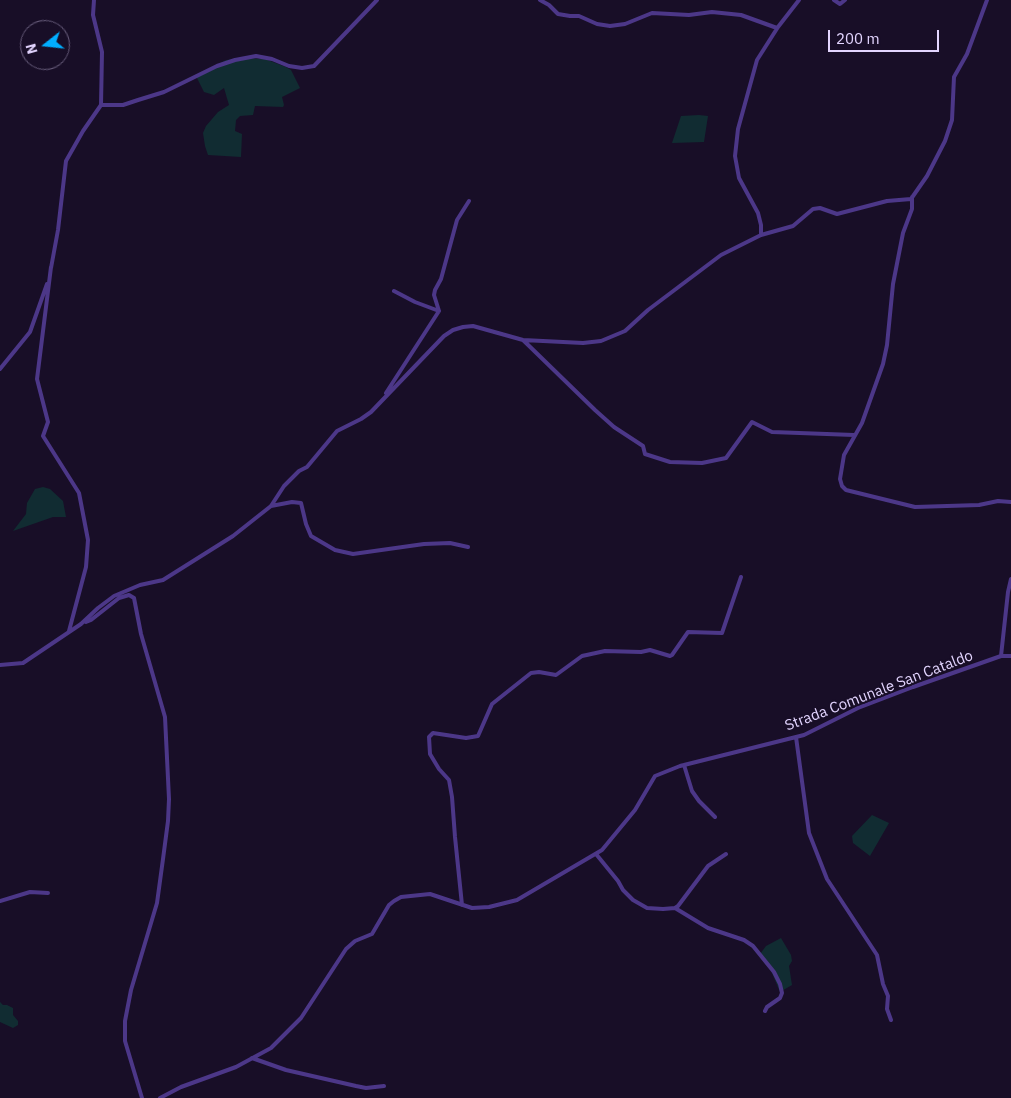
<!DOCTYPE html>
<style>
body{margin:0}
#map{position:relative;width:1011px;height:1098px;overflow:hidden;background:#180e27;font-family:"IBM Plex Sans",sans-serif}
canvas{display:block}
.north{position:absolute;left:20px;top:20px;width:50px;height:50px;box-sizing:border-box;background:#180e27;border:1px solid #695e7d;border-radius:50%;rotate:254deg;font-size:14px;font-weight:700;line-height:20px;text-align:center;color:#e3d5ff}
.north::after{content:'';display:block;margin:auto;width:18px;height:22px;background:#01aeff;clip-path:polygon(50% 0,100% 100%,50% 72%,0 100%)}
.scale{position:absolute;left:828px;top:30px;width:111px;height:22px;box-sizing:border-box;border:2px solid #e3d5ff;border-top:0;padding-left:6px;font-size:15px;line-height:18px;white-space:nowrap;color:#e3d5ff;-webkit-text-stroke:4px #180e27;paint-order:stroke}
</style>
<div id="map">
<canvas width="1011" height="1098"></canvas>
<div class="north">N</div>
<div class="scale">200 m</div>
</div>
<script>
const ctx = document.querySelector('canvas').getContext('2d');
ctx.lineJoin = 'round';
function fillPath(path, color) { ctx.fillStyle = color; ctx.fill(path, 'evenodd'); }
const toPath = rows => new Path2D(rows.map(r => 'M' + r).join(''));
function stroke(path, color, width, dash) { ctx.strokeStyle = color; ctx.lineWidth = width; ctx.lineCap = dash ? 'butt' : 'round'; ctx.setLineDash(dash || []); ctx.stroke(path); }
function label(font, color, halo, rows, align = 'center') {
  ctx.font = font + ' "IBM Plex Sans",sans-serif'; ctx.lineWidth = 4; ctx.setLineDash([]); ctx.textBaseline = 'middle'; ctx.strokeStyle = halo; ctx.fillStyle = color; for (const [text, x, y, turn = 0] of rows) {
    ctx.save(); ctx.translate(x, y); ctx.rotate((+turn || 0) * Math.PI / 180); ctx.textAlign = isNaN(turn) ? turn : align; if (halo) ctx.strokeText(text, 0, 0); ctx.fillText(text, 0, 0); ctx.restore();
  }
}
const green = toPath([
 [243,58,265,59,286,67,291,70,300,88,282,97,284,105,283,107,255,106,253,115,240,116,236,120,235,131,242,134,241,157,208,155,205,146,203,133,206,126,218,112,229,105,224,88,214,95,204,92,196,76,226,60],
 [699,115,708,116,704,142,672,143,681,116],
 [43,487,50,489,63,501,66,517,53,517,13,531,26,514,27,503,35,489],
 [872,815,889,823,870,856,853,843,852,836],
 [781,938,791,955,792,961,789,966,792,985,780,992,769,966,760,954,766,946],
 [0,1002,3,1005,7,1005,13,1008,13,1015,18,1021,18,1025,13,1028,0,1022]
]);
const street = toPath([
 [94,0,93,15,102,52,101,105],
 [540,0,549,5,558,14,570,16,579,16,597,24,610,26,625,24,652,13,689,15,712,12,741,15,777,28],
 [834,0,840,4,845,0],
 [101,105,123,105,138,100,164,92,217,66,235,60,256,56,272,59,289,66,302,68,314,66,377,0],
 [912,197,912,209,903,233,893,284,887,345,883,364,862,423,844,455,840,479,842,486,846,490,915,507,979,505,998,501,1011,502],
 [761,235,761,225,758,213,739,178,735,156,738,129,757,60,778,27,799,0],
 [51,267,37,379,48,422,43,436,79,493,88,540,86,567,69,631],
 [51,268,58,230,66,161,83,131,101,105],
 [394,291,415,302,439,311],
 [439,311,434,295,435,290,441,279,457,220,469,201],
 [523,340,595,410,614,427,643,446,645,454,670,462,702,463,726,458,752,422,772,432,854,435],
 [0,369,30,332,47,284],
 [386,393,439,311],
 [271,506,292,502,301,503,306,524,311,536,335,550,353,554,424,544,450,543,468,547],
 [86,622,91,620,119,598,129,595,134,598,141,634,165,717,169,799,168,821,163,859,157,903,131,990,125,1021,125,1041,142,1098],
 [1001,656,1008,592,1011,579],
 [0,665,23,663,81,624,98,608,114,596,140,585,163,580,233,536,271,506,284,486,299,471,307,467,337,431,361,419,371,412,444,336,453,330,463,327,473,326,523,340,583,343,601,341,625,331,648,310,721,255,761,235,793,226,813,209,820,208,837,214,887,201,911,199,927,176,945,141,952,120,954,77,967,54,987,0],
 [796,737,809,833,827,879,877,955,883,984,888,996,887,1009,891,1020],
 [684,765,692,791,699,801,715,817],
 [596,854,618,881,623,890,633,900,647,908,663,909,675,908,708,928,744,940,753,946,774,972,780,984,782,993,780,998,767,1007,765,1011],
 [0,901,30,892,48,893],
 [462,905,455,837,452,797,449,780,439,769,430,754,429,737,433,733,466,738,478,736,492,704,531,673,539,672,556,675,582,656,605,651,641,652,650,650,670,656,672,655,688,632,722,633,741,577],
 [675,908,678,906,708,866,726,854],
 [252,1058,286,1070,356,1086,366,1088,384,1086],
 [160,1098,181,1087,236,1067,271,1048,301,1018,346,949,355,941,372,934,389,905,394,901,401,897,430,894,472,908,489,907,517,900,602,850,635,810,655,776,680,766,804,735,858,708,913,687,1001,656,1011,656]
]);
const streetNames = [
 ["Strada Comunale San Cataldo",879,691,-21]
];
fillPath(green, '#112c32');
stroke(street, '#4c3788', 4);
label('15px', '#e3d5ff', '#180e27', streetNames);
</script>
